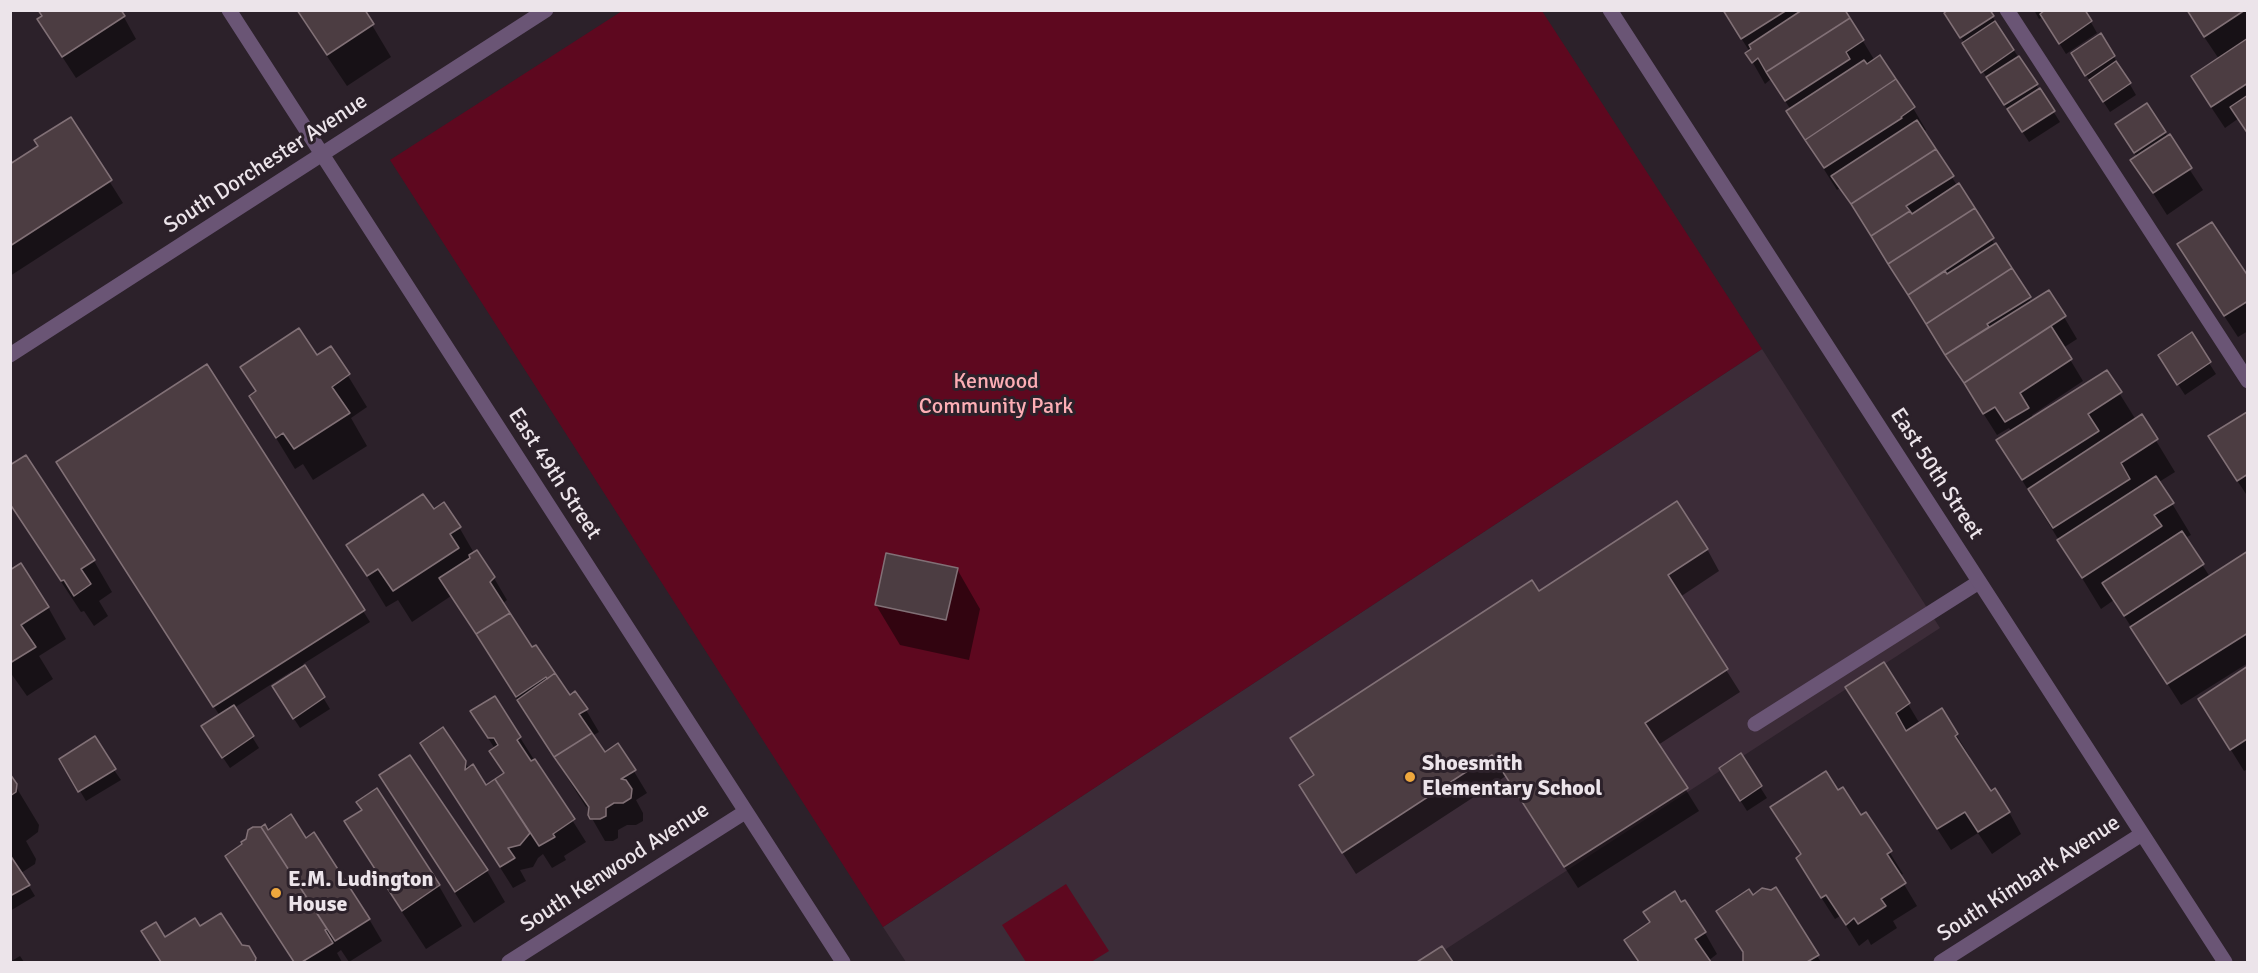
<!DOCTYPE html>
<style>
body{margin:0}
#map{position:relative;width:2258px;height:973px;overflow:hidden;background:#2c212a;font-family:Signika,sans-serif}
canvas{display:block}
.frame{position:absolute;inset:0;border:12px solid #ece4ea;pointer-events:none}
</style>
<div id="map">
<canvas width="2258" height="973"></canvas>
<div class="frame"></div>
</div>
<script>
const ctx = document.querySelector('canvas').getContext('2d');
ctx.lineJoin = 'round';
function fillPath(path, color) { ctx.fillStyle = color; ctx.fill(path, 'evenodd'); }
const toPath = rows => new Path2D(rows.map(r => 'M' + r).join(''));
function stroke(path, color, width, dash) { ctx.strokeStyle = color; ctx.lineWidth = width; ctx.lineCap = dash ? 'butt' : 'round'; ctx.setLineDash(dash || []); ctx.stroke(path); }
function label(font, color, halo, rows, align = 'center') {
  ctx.font = font + ' Signika,sans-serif'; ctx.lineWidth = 6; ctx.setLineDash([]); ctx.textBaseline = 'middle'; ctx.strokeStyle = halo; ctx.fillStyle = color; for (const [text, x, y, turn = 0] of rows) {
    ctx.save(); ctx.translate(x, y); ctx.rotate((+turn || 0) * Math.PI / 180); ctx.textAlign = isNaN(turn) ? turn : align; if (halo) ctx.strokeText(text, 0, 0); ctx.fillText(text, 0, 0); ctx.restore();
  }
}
const built = toPath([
 [1762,349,1940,628,1426,962,906,962,883,927]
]);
const green = toPath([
 [622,11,1542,11,1762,349,883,927,390,160],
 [1066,884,1109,951,1091,962,1026,962,1002,925]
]);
const shadow = toPath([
 [38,10,120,10,136,39,76,78,52,41],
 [296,10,363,10,391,57,347,86],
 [1723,10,1844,10,1875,61,1913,108,1926,130,1923,132,2032,303,2064,317,2077,339,2063,348,2083,381,2032,415,2033,418,2106,372,2136,420,2141,416,2175,472,2159,482,2191,535,2185,538,2210,577,2248,553,2248,663,2181,705,2114,600,2101,609,1998,441,2012,432,2009,428,1997,435,1840,188,1837,190,1801,133,1791,110,1771,79,1765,84,1748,54,1750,52],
 [1988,10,2060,122,2029,142,1952,24],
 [2034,10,2084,10,2097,33,2066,54,2043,17,2039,19],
 [2186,10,2248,10,2248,133,2239,118,2225,128,2205,98,2219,59],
 [2114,57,2136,95,2110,112,2079,64],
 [2147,105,2203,190,2167,215,2132,160,2137,157,2123,135],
 [70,119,123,203,10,276,10,166,40,147],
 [2192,267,2248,279,2248,331,2238,337],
 [2191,335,2216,374,2185,395,2166,366],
 [331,348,367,407,351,418,367,446,313,480,303,464,295,469,251,397],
 [207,366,370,622,303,664,330,709,300,728,280,697,293,674,292,671,234,708,259,748,230,768,209,737,220,716,64,473],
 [2247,414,2248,415,2248,497,2223,459],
 [10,504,94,561,112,592,99,601,108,616,94,626,84,611,81,612],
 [434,511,459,527,474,553,494,578,507,600,502,604,532,649,569,697,575,693,586,710,599,732,592,736,604,755,618,745,647,793,636,800,643,813,643,821,636,825,627,825,618,830,618,838,613,841,605,841,590,815,590,809,588,806,586,807,451,596,412,622,398,600,386,607,348,545],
 [1707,549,1719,571,1680,597,1740,692,1658,745,1699,811,1578,888,1506,776,1356,874,1314,808,1315,777,1538,594],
 [957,569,980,609,969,660,900,645,876,605],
 [10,572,48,607,66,639,39,656,53,679,27,696,10,672],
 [1884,664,1920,724,1941,710,1970,757,1968,758,1990,793,2009,812,2021,834,1992,854,1978,833,1951,850,1859,709],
 [2248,668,2248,769,2244,771,2213,721],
 [495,698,586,842,564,856,566,860,552,868,543,854,538,858,533,867,520,870,526,881,513,888,422,744,464,762,486,787,505,774,491,751,495,749,472,712],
 [61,759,114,770,121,780,86,801],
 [381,776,487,871,505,902,474,923],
 [10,777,39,825,38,832,26,841,36,859,35,864,21,873,35,896,10,911],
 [1727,779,1760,787,1767,798,1747,811],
 [377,790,439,886,462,926,426,949,369,861,346,822,363,811],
 [1837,792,1861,817,1866,814,1903,874,1899,876,1917,906,1893,921,1897,928,1871,945,1868,939,1859,946,1840,916,1835,919,1810,880,1802,856,1772,808],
 [265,826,268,832,306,840,369,919,382,941,349,962,341,950,337,953,342,962,294,962,227,857],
 [1718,911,1817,956,1821,962,1745,962,1744,955],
 [200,928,248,948,257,962,161,962,143,932,165,939],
 [1705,933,1717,954,1708,961,1709,962,1639,962,1626,940],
 [20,956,24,962,10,962]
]);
const building = toPath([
 [38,10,121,10,125,16,62,57,37,19,42,16,38,10],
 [297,10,365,10,374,24,327,55,297,10],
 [1723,10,1787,10,1741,39,1723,10],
 [1802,10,1845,10,1850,18,1766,72,1758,58,1752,63,1745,53,1751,49,1749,45,1802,10],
 [1948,10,1990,10,1994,16,1960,38,1944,13,1948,10],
 [2045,10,2085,10,2092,21,2059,44,2040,14,2045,10],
 [2187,10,2245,10,2204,37,2187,10],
 [1850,18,1864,40,1846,52,1850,59,1785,101,1766,72,1850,18],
 [1995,21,2014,50,1981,73,1962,43,1995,21],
 [2101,33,2115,56,2085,76,2071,53,2101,33],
 [2248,38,2248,83,2211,107,2191,76,2248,38],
 [1880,55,1896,79,1805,140,1786,111,1864,60,1867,64,1880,55],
 [2019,56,2038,84,2004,105,1986,77,2019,56],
 [2116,61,2131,83,2103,102,2089,80,2116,61],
 [1896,79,1915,107,1901,117,1902,118,1824,168,1805,140,1896,79],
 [2040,88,2055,111,2022,132,2007,109,2040,88],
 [2248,95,2248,134,2230,107,2248,95],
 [2147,103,2166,132,2134,153,2115,124,2147,103],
 [71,117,112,180,10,246,10,164,38,146,34,140,71,117],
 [1917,120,1936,149,1851,204,1831,176,1917,120],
 [2170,134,2192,168,2153,193,2130,160,2170,134],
 [1936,149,1954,176,1906,206,1910,211,1871,236,1851,204,1936,149],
 [1959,183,1975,208,1888,264,1871,236,1910,211,1912,214,1959,183],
 [1975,208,1994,238,1908,295,1888,264,1975,208],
 [2212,222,2248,276,2248,301,2224,316,2177,244,2212,222],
 [1996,243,2012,268,1926,324,1908,295,1945,271,1947,274,1996,243],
 [2012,268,2031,297,1987,324,1989,327,1945,355,1926,324,2012,268],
 [2049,290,2066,316,1964,383,1945,355,2049,290],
 [2051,326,2072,359,2020,393,2029,408,2005,422,1995,407,1983,414,1964,383,2051,326],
 [299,328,317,355,331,346,350,374,332,387,350,413,294,449,283,433,276,438,249,396,256,391,240,367,299,328],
 [2192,332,2211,362,2177,385,2158,355,2192,332],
 [207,364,365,610,213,707,56,462,207,364],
 [2107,370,2122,392,2088,414,2099,431,2022,480,1996,440,2107,370],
 [2247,412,2248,474,2237,481,2208,436,2247,412],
 [2142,414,2158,439,2121,463,2130,479,2053,528,2028,489,2142,414],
 [26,455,95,560,81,569,91,584,74,596,64,580,61,581,10,504,10,465,26,455],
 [2156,476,2174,503,2154,515,2162,526,2082,578,2057,540,2156,476],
 [423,494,434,509,444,502,461,527,450,534,459,548,393,591,378,569,367,576,346,545,423,494],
 [1677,501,1708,549,1668,575,1728,669,1645,723,1688,788,1564,867,1492,755,1342,853,1299,785,1314,775,1290,738,1532,580,1539,591,1677,501],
 [2182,531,2204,564,2124,616,2102,583,2182,531],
 [477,550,495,577,490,582,510,613,476,634,439,578,470,558,469,555,477,550],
 [2248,551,2248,633,2167,684,2130,627,2248,551],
 [886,553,958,568,946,620,875,605,886,553],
 [21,563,49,607,21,625,36,647,10,663,10,570,21,563],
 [510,613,532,647,536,645,555,673,547,679,546,677,516,697,476,634,510,613],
 [1884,662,1910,703,1896,713,1906,731,1942,708,1958,734,1955,736,1991,791,1995,788,2010,812,1978,832,1965,812,1937,829,1845,687,1884,662],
 [305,665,325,697,293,719,272,686,305,665],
 [2248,666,2248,740,2247,739,2230,750,2198,699,2248,666],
 [555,673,570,695,575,691,588,709,579,714,592,733,554,757,517,700,555,673],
 [495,696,521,737,517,740,531,761,535,759,575,819,553,834,555,837,539,846,495,779,504,773,489,751,498,745,494,738,488,738,470,711,495,696],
 [234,705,254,736,222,758,201,726,234,705],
 [443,727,466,761,465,770,473,764,486,785,495,779,530,833,520,845,508,848,515,858,500,867,420,743,443,727],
 [592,733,605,752,618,743,636,770,621,779,626,780,632,789,631,798,623,803,614,803,606,808,606,816,600,819,590,819,588,815,589,807,554,757,592,733],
 [95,736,116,769,78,792,59,759,95,736],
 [1741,753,1762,786,1740,801,1719,768,1741,753],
 [410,755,488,870,455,892,379,775,410,755],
 [1826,771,1838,790,1843,787,1861,815,1866,812,1892,851,1887,854,1906,883,1881,899,1886,906,1858,924,1854,918,1846,925,1826,895,1821,898,1796,858,1801,854,1770,807,1826,771],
 [10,774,17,784,16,792,10,796,10,774],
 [377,788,440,885,402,911,344,821,362,810,356,802,377,788],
 [291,814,306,838,314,832,370,919,335,941,261,827,265,824,268,830,291,814],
 [253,827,261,827,327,929,325,930,333,943,302,962,294,962,225,856,242,844,241,842,246,839,248,830,253,827],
 [10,855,30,885,10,896,10,855],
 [1776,887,1819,955,1807,962,1743,962,1743,952,1716,911,1749,889,1753,895,1762,888,1771,890,1776,887],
 [1675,891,1681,902,1685,900,1706,932,1695,939,1711,962,1639,962,1624,940,1650,922,1643,912,1675,891],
 [221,913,242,945,249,946,256,958,255,962,161,962,141,931,156,922,165,937,195,918,200,926,221,913],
 [1442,946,1453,962,1417,962,1442,946]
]);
const lane = toPath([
 [2007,10,2248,381],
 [1755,724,1979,582]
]);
const street = toPath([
 [229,10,843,962],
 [1610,10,2225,962],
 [10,355,546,10],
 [509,962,745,812],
 [1941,962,2142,834]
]);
const markers = [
 [1410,777,6,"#eea73d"],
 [276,893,6,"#eea73d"]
];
const streetNames = [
 ["South Dorchester Avenue",266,164,-33],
 ["East 49th Street",554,474,57],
 ["East 50th Street",1936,474,57],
 ["South Kenwood Avenue",615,868,-33],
 ["South Kimbark Avenue",2029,879,-33]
];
const parkNames = [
 ["Kenwood",996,382],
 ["Community Park",996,407]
];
const poiNames = [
 ["Shoesmith",1422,764],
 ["Elementary School",1422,789],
 ["E.M. Ludington",288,880],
 ["House",288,905]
];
fillPath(built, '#3c2c38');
fillPath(green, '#5e081f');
fillPath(shadow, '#0007');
fillPath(building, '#4c3d42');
stroke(building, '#817076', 1.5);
stroke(lane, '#6a5575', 15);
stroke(street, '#6a5575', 15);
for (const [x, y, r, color] of markers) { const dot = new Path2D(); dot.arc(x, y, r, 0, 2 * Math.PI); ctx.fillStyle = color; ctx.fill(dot); stroke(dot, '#2c212a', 2); }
label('22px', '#ece4ea', '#2c212a', streetNames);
label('22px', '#fdaeb5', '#2c212a', parkNames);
label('bold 22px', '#ece4ea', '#2c212a', poiNames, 'left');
</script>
